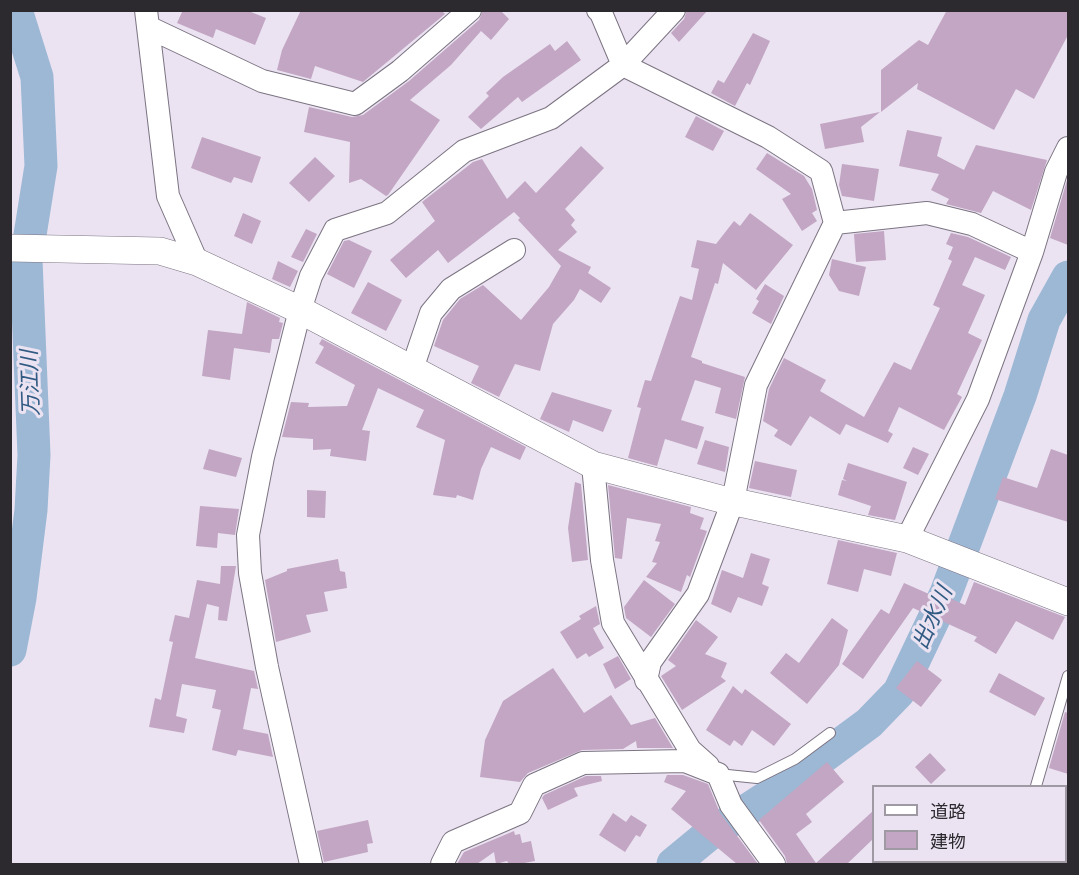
<!DOCTYPE html>
<meta charset="utf-8">
<style>
body{margin:0}
#map{position:relative;width:1079px;height:875px;overflow:hidden;background:#ebe3f2;font-family:Rubik,"Noto Sans JP",sans-serif}
canvas{display:block}
.frame{position:absolute;inset:0;border:12px solid #2c292f;pointer-events:none}
.legend{position:absolute;left:872px;top:785px;width:195px;height:78px;box-sizing:border-box;background:#ebe3f2;border:2px solid #9f99a4;margin:0;padding:8px 10px;list-style:none;font-size:18px;color:#2c292f}
.legend li{display:flex;align-items:center;gap:12px;height:30px}
.legend b{width:30px;border:2px solid #9f99a4}
</style>
<div id="map">
<canvas width="1079" height="875"></canvas>
<div class="frame"></div>
<ul class="legend">
<li><b style="height:8px;background:#fff"></b>道路</li>
<li><b style="height:16px;background:#c2a6c3"></b>建物</li>
</ul>
</div>
<script>
const ctx = document.querySelector('canvas').getContext('2d');
ctx.lineJoin = 'round';
const toPath = rows => new Path2D(rows.map(r => 'M' + r).join(''));
function stroke(path, color, width, dash) { ctx.strokeStyle = color; ctx.lineWidth = width; ctx.lineCap = dash ? 'butt' : 'round'; ctx.setLineDash(dash || []); ctx.stroke(path); }
function fillPath(path, color) { ctx.fillStyle = color; ctx.fill(path, 'evenodd'); }
function label(font, color, halo, rows, align = 'center') {
  ctx.font = font + ' Rubik,"Noto Sans JP",sans-serif'; ctx.lineWidth = 6; ctx.setLineDash([]); ctx.textBaseline = 'middle'; ctx.strokeStyle = halo; ctx.fillStyle = color; for (const [text, x, y, turn = 0] of rows) {
    ctx.save(); ctx.translate(x, y); ctx.rotate((+turn || 0) * Math.PI / 180); ctx.textAlign = isNaN(turn) ? turn : align; if (halo) ctx.strokeText(text, 0, 0); ctx.fillText(text, 0, 0); ctx.restore();
  }
}
const river = toPath([
 [10,650,20,598,31,510,34,455,26,260,41,166,37,77,16,10],
 [673,864,707,836,781,788,869,723,899,692,946,593,1020,396,1044,320,1068,277]
]);
const building = toPath([
 [183,10,246,10,266,18,255,45,216,29,213,38,177,23],
 [301,10,441,10,445,14,363,82,315,66,311,79,277,70,282,50],
 [483,10,500,10,509,19,491,40,481,31,451,65,410,100,440,120,388,195,386,196,361,179,349,183,350,142,304,132,309,107,352,117,363,115,409,81,479,20],
 [687,10,708,10,679,42,671,33,684,19],
 [947,10,1068,10,1068,35,1034,99,1016,89,994,130,917,89,918,83,881,112,881,70,919,40,928,45],
 [753,33,770,41,750,85,747,83,735,106,711,93,718,80,724,83],
 [567,41,581,60,522,102,518,97,481,129,468,117,489,96,486,93,503,77,550,44,555,51],
 [880,112,861,127,864,142,825,149,820,124],
 [696,116,724,131,713,151,685,137],
 [907,130,942,137,937,156,964,170,976,145,1047,160,1031,210,993,191,981,213,946,204,949,199,931,190,939,174,899,166],
 [202,137,261,157,252,183,234,177,231,183,191,168],
 [581,146,604,168,565,209,575,220,571,225,577,232,558,250,591,267,588,273,611,288,601,303,580,289,574,300,553,324,540,371,515,364,499,397,471,383,479,366,434,346,443,320,460,299,483,285,521,320,549,287,561,266,518,220,520,218,514,212,448,263,438,250,406,278,390,260,435,221,422,202,473,162,482,159,507,199,525,181,536,193],
 [767,153,804,176,812,189,817,210,812,213,817,221,802,231,782,199,791,194,756,169],
 [315,157,335,176,309,202,289,183],
 [842,164,879,169,874,201,842,196,839,185],
 [1068,177,1068,245,1050,238],
 [243,213,261,221,252,244,234,236],
 [750,213,793,245,756,290,723,263,718,284,715,283,691,357,702,361,702,363,745,377,736,419,715,413,721,388,695,380,681,420,704,427,697,449,665,439,657,466,628,458,641,408,637,407,645,380,651,381,680,296,692,300,699,269,691,267,697,240,716,244,734,221,740,226],
 [306,229,317,234,303,262,291,257],
 [884,231,886,260,856,262,854,234],
 [951,233,968,237,1011,257,1005,270,975,257,962,285,985,295,968,333,982,340,957,394,962,397,944,430,899,407,888,431,893,434,888,443,846,424,840,435,810,416,791,446,774,436,778,430,763,421,769,389,784,358,826,380,820,391,864,417,894,362,911,370,940,308,933,305,952,261,948,259,953,247,946,244],
 [349,240,372,251,354,288,327,274,344,241],
 [832,259,866,267,859,296,839,291,829,275],
 [278,261,298,271,290,287,272,279],
 [368,282,402,300,386,331,351,313],
 [765,284,784,296,771,324,752,313,759,301,756,299],
 [247,302,280,318,279,322,283,323,279,339,272,339,270,353,234,348,230,380,202,376,208,330,242,334],
 [322,339,526,447,520,460,491,447,481,469,473,500,457,495,456,498,433,495,445,440,416,427,424,410,378,388,362,430,370,431,366,461,330,456,331,449,313,450,313,439,282,437,291,402,309,403,308,407,347,406,355,385,315,363,324,347,319,344],
 [552,392,612,410,603,432,573,420,569,432,540,419],
 [705,440,729,447,725,472,697,464],
 [913,447,929,454,918,475,903,468],
 [209,449,242,458,236,477,203,469],
 [1051,449,1068,455,1068,522,995,499,1003,477,1037,488],
 [755,461,797,470,791,497,749,488],
 [848,463,907,482,895,520,868,515,871,506,838,495,842,480,847,481,843,479],
 [575,482,581,484,588,560,572,562,568,528],
 [608,485,691,507,690,513,704,518,700,529,707,531,690,577,687,575,681,592,646,577,657,563,652,562,660,542,655,541,661,524,627,518,622,559,615,558],
 [307,490,326,491,325,518,307,517],
 [200,506,239,509,235,535,218,533,217,548,196,546],
 [838,540,897,553,891,576,864,569,858,592,827,584],
 [751,553,770,559,762,584,769,587,762,606,738,597,731,613,711,604,722,570,743,578],
 [338,559,340,571,345,572,347,588,324,592,328,611,306,615,311,632,276,642,265,580,287,571,287,569],
 [221,566,236,566,227,621,218,620,219,607,207,604,195,658,254,671,258,689,251,688,243,729,268,734,273,757,238,750,236,756,212,750,221,710,212,708,216,690,182,684,176,716,187,719,184,733,149,727,155,698,161,700,173,642,169,641,175,615,189,618,197,580,220,584],
 [644,580,675,604,651,637,626,618,624,607],
 [974,582,1065,617,1053,640,1016,621,996,654,974,641,977,637,913,608,863,679,842,664,881,609,889,614,904,583,945,601,947,597,965,605],
 [596,606,600,624,593,628,604,648,589,657,586,653,577,659,560,632,581,619,579,616],
 [832,618,848,630,839,665,807,704,770,673,786,653,799,663],
 [696,620,718,637,705,654,727,663,721,677,726,681,682,710,661,676,676,666,668,660],
 [618,656,631,679,615,689,603,664],
 [917,661,942,680,921,707,896,688],
 [553,668,584,713,611,695,631,725,655,718,673,748,637,748,636,741,623,749,582,750,528,773,520,782,480,777,485,740,503,701],
 [999,673,1045,698,1035,716,989,692],
 [733,686,742,694,745,689,791,724,774,746,752,730,742,746,734,740,730,746,706,730],
 [1065,712,1068,713,1068,774,1049,768],
 [930,753,946,770,931,784,915,767],
 [827,762,844,782,806,814,812,822,796,834,816,863,873,811,873,839,847,864,787,864,785,856,759,820],
 [667,775,683,775,708,784,720,813,758,864,737,864,671,809,686,791,664,782],
 [586,776,601,776,602,781,574,788,578,796,548,810,542,798,544,795],
 [613,813,626,822,631,815,647,825,640,837,636,835,625,852,599,835],
 [368,820,373,843,367,844,368,852,324,862,317,831],
 [514,831,515,835,520,834,522,843,531,841,535,861,519,864,509,864,507,861,496,864,494,852,477,864,457,864,464,852]
]);
const service = toPath([
 [718,774,757,778,795,759,830,733],
 [1036,786,1068,676],
 [929,864,932,862]
]);
const minor = toPath([
 [146,10,168,196,197,262],
 [598,10,601,13,623,65,768,137,821,171,835,223,927,213,972,224,1032,252],
 [148,27,262,81,355,104,400,71,470,10],
 [412,369,431,313,451,289,514,250],
 [593,465,602,560,613,623,690,750,708,766],
 [907,539,978,399,1032,252,1056,172,1068,148],
 [646,680,650,662,698,594,733,501,756,385,835,223],
 [311,864,267,667,250,573,248,535,263,457,300,310,311,276,335,230,387,213,464,151,551,118,623,65,674,10],
 [442,864,453,842,520,813,534,785,583,763,685,761,718,774,731,805,774,864]
]);
const tertiary = toPath([
 [10,248,160,251,197,262,300,310,593,465,721,499,907,539,1068,602]
]);
const waterNames = [
 ["万江川",31,383,-92],
 ["出水川",933,618,-66]
];
stroke(river, '#9db8d5', 33);
fillPath(building, '#c2a6c3');
stroke(service, '#7c7482', 12);
stroke(minor, '#7c7482', 24);
stroke(tertiary, '#7c7482', 28);
stroke(service, '#fff', 10);
stroke(minor, '#fff', 22);
stroke(tertiary, '#fff', 27);
label('italic 22px', '#325b83', '#ebe3f2', waterNames);
</script>
